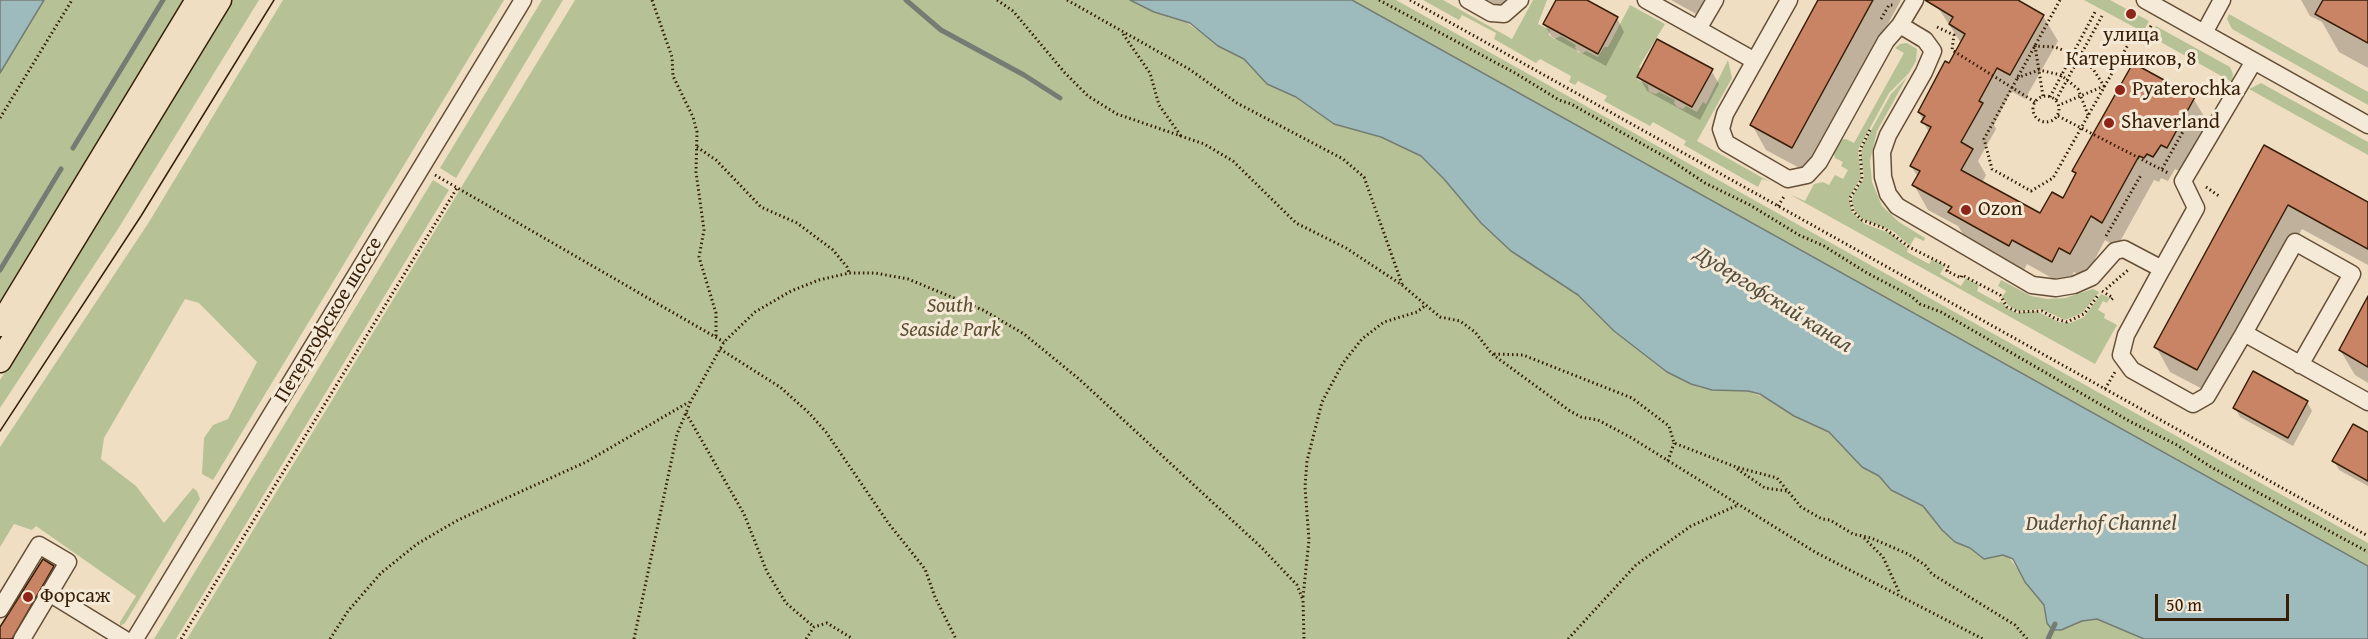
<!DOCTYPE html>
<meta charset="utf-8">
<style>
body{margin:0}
#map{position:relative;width:2368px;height:639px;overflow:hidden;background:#f0dec3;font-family:"Gentium Book Plus",serif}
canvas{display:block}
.scale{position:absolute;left:2155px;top:594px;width:134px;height:27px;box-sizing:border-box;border:3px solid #371f07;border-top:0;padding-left:8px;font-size:18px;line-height:21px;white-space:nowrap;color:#371f07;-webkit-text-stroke:4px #f5ead8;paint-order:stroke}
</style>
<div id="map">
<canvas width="2368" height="639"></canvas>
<div class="scale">50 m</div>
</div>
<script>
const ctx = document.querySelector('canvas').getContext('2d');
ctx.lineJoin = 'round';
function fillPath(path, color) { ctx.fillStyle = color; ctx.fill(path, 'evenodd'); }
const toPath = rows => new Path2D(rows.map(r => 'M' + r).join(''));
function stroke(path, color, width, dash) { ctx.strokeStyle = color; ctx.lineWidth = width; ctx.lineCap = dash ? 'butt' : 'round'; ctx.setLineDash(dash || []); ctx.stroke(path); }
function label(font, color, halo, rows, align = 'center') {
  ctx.font = font + ' "Gentium Book Plus",serif'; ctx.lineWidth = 6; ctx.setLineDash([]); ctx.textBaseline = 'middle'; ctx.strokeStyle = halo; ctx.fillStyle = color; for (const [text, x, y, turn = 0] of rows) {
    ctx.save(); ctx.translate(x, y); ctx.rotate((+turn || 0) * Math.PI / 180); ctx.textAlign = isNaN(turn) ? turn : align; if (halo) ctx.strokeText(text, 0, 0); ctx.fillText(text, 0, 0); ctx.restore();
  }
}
const green = toPath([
 [44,0,187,0,0,308,0,73],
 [230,0,259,0,118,229,0,408,0,380],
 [283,0,504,0,213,480,202,474,204,438,213,425,228,419,257,362,199,303,185,299,104,438,101,459,136,486,164,523,193,488,197,491,200,499,125,623,120,626,120,622,136,596,36,526,32,530,14,524,0,547,0,447,149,222],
 [542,0,563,0,456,178,440,168],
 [575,0,1130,0,1154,12,1183,20,1224,49,1244,59,1267,84,1296,97,1334,124,1381,137,1421,156,1444,179,1481,223,1511,251,1578,295,1614,331,1667,372,1701,388,1748,391,1771,400,1794,416,1829,432,1862,467,1879,476,1891,490,1923,506,1955,542,1970,548,1984,559,1997,555,2008,556,2044,605,2049,628,2057,631,2082,621,2097,619,2144,639,187,639],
 [1352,0,1396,0,2368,543,2368,566],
 [1423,0,1443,0,1512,39,1533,0,1547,0,1538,24,1550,30,1549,35,1554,39,1561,36,1576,45,1575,48,1578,52,1583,53,1586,51,1598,57,1604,47,1608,47,1630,5,1665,24,1639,67,1642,69,1637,79,1648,85,1649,92,1656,94,1659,92,1675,100,1674,103,1677,107,1683,109,1686,106,1697,112,1703,102,1706,104,1728,60,1732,78,1697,141,1770,182,1762,179,1758,187,1684,145,1686,141,1653,122,1650,126,1604,101,1607,96,1578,81,1575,85,1569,82,1571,76,1540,59,1536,63,1494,39,1496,33,1462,15,1459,20],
 [2084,0,2110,0,2149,21,2143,32],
 [2229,14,2368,92,2368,105,2232,29,2227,19],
 [2156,26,2230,67,2233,74,2232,82,2150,36],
 [1907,43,1917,49,1916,61,1909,73,1889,93,1858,150,1861,177,1849,198,1852,212,1865,224,1892,234,1908,249,1907,252,1929,264,1932,259,1945,266,1940,274,1961,286,1966,278,1979,285,1977,291,1999,303,2001,301,2007,308,2017,313,2036,311,2059,322,2070,323,2084,317,2101,294,2110,298,2107,303,2103,301,2098,310,2105,314,2104,318,2117,325,2095,364,1789,194,1805,201,1814,184,1823,182,1829,185,1835,175,1843,179,1848,170,1841,166,1843,162,1835,158,1833,151,1838,140,1846,139,1854,143,1904,53,1895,48,1900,44],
 [1907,77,1877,131,1870,161,1872,182,1882,206,1899,222,1925,238,1924,241,1915,237,1910,246,1893,231,1862,219,1855,211,1852,202,1853,195,1864,178,1861,156,1863,145,1891,94],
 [2261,83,2368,142,2368,155,2249,89],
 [433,180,449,190,176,639,154,639],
 [2001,280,2031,296,2047,299,2065,298,2093,289,2099,292,2082,313,2065,320,2041,309,2019,311,2009,306,2002,297,2006,291,1998,286]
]);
const water = toPath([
 [0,0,44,0,0,73,0,0],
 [1130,0,1352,0,2368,566,2368,639,2144,639,2097,619,2082,621,2061,630,2052,630,2047,623,2044,605,2025,582,2013,559,2003,555,1984,559,1970,548,1955,542,1942,530,1923,506,1891,490,1879,476,1862,467,1829,432,1794,416,1760,394,1748,391,1712,390,1691,384,1667,372,1614,331,1578,295,1511,251,1481,223,1444,179,1421,156,1381,137,1334,124,1296,97,1267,84,1244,59,1218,46,1190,23,1154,12,1130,0]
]);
const shadow = toPath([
 [1488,0,1511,0,1505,10],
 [1557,0,1584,0,1617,18,1624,32,1606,66,1552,37,1544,24],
 [1671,0,1704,0,1696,14],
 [1820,0,1901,0,1807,172,1766,150,1752,125],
 [1940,0,2015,0,2043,16,2058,41,2025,99,2011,91,1994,125,1996,129,1978,161,1986,175,1982,183,2041,215,2063,200,2077,176,2074,171,2193,98,2208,123,2181,172,2175,169,2168,181,2161,178,2159,182,2154,180,2117,247,2105,240,2085,278,2074,272,2066,286,2027,264,2024,270,1965,237,1958,226,1928,210,1914,185,1918,177,1911,166,1929,133,1919,112,1961,43,1937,6],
 [2301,0,2368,0,2368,68,2339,52,2322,22,2310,16],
 [1711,70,1719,84,1700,120,1647,91,1639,77],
 [2265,147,2368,203,2368,265,2302,229,2212,394,2170,372,2156,347],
 [2368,299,2368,383,2355,375,2340,350],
 [2307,402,2312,411,2293,446,2240,417,2235,408],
 [2368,434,2368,486,2339,470,2334,461],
 [52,567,55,571,16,639,0,639,0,630]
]);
const stream = toPath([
 [906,0,941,30,1024,75,1060,98],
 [73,148,163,0],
 [0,270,61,169],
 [2048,639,2055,624]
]);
const building = toPath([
 [1556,0,1587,0,1618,17,1598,54,1543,24,1556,0],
 [1818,0,1873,0,1792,148,1750,125,1818,0],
 [1925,0,2018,0,2044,15,2010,75,1997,68,1979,101,1983,103,1961,142,1973,149,1961,170,2040,213,2052,192,2063,198,2076,173,2072,171,2133,63,2195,97,2167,148,2161,145,2153,157,2147,154,2144,158,2139,156,2102,223,2091,216,2070,254,2059,248,2052,262,2012,240,2009,246,1948,212,1952,207,1912,185,1920,171,1910,166,1931,127,1921,122,1925,116,1918,112,1945,61,1949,63,1965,34,1949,24,1953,17,1925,0],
 [2323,0,2368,0,2368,43,2315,14,2323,0],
 [1657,39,1713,69,1692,107,1637,77,1657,39],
 [2264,145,2368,202,2368,249,2288,205,2197,370,2154,347,2264,145],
 [2368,296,2368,367,2339,350,2368,296],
 [2253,371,2308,401,2288,438,2233,408,2253,371],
 [2353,424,2368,432,2368,481,2332,461,2353,424],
 [43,559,54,566,12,639,0,639,0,627,43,559]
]);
const path = toPath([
 [652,0,672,57,673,76,693,117,697,132,696,172,704,230,699,257,716,313,716,337],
 [997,0,1013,11,1065,73,1088,96,1117,114,1204,144,1233,161,1296,223,1346,248,1402,285,1440,317,1460,321,1475,332,1492,354,1570,411,1581,417,1598,420,1630,437,1815,552,1983,639],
 [1067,0,1189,69,1237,103,1343,159,1364,177,1402,284],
 [1379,0,1515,73,1559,100,1571,104,1669,159,1705,183,1750,205,1799,235,1824,246,1867,273,1911,296,1920,304,1941,312,2129,421,2177,445,2211,467,2368,552],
 [1410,0,2368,536],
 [2060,0,1984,139,1992,169,2031,191,2053,178,2134,34],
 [1881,19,1889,5,1893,5],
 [1937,27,1954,35,1952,50,2035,102],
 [1123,34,1150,73,1159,105,1181,136],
 [2144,39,2152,24],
 [2017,78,2039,70,2061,75,2078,89,2088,115],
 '2033 109a13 13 0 1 1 26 0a13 13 0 1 1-26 0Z',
 [2043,96,2035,46,2055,47,2080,57,2093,69,2104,86,2059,105],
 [2050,97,2095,12],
 [2056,100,2102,16],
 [2058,116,2168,173],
 [0,118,72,0],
 [1870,130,1860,150,1862,179,1850,198,1853,211,1862,220,1884,228,1909,247,1949,267,1947,271,1961,278,1962,275,2000,295,2007,307,2018,312,2042,311,2056,319,2067,322,2084,314,2099,294],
 [697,147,716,160,761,207,797,223,833,250,847,267,849,273],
 [2162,169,2190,119,2198,122],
 [435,175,724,342],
 [2206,187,2219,196],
 [1778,206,1785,195],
 [2106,236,2141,175],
 [2106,289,2128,270],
 [2102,291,2113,298,2111,300],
 [720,349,780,387,809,413,826,432,889,524,925,569,935,597,956,639],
 [1494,354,1523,355,1632,398,1669,426,1674,443,1736,467,1777,478,1801,507,1822,519,1830,520,1853,534,1871,538,1908,554,1925,565,1932,574,2015,625,2027,639],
 [2105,389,2115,372],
 [686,413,744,514,767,572,786,603,814,627],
 [1668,461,1674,443],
 [1737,469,1765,488,1787,491],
 [1864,538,1883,557,1900,594],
 [1303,597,1309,540,1305,487,1307,461,1322,402,1343,363,1362,339,1384,322,1417,312,1426,305],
 [181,639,457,188],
 [330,639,348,611,381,573,417,544,458,520,586,462,689,402],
 [634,639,677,434,691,401,724,342,755,312,791,291,819,280,849,273,875,273,908,279,983,310,1024,334,1079,379,1261,547,1297,585,1303,600,1304,639],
 [806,639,814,627,827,623,853,639],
 [1568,639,1636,565,1691,526,1738,505]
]);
const minor = toPath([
 [1468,0,1491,13,1504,14,1520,0],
 [1646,0,1698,29,1715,0],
 [1789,0,1725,114,1721,129,1726,143,1788,179,1807,175,1819,162,1886,41,1900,25,1915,0],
 [2145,0,2368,125],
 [1900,25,1925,40,1933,51,1924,72,1888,135,1882,152,1883,177,1888,194,1897,206,2032,285,2056,288,2074,285,2092,277,2115,251,2124,249,2162,269,2126,335,2121,355,2132,370,2193,404,2207,396,2244,333,2368,402],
 [1698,29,1755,61],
 [2204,33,2222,0],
 [2162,269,2196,208,2183,181,2254,61],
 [2244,333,2295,242,2352,274,2300,365],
 [49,593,124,639],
 [0,609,39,545,68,562,22,639],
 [135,639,523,0]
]);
const major = toPath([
 [0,325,197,0],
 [0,361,220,0]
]);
const tram = toPath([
 [0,431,141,216,274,0]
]);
const markers = [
 [2131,14,6,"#8f2418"],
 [2120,90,6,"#8f2418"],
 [2109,123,6,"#8f2418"],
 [1966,210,6,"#8f2418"],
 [28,597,6,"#8f2418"]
];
const poiNames = [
 ["улица",2131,36,"center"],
 ["Катерников, 8",2131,60,"center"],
 ["Pyaterochka",2132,90],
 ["Shaverland",2121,123],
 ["Ozon",1978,210],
 ["Форсаж",40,597]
];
const parkNames = [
 ["South",950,307],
 ["Seaside Park",950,331]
];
const streetNames = [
 ["Петергофское шоссе",329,320,-59]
];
const waterNames = [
 ["Дудергофский канал",1773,300,32],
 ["Duderhof Channel",2101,524]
];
fillPath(green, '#b6c296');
fillPath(water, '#9dbabc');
stroke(water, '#747c74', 1.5);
fillPath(shadow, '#0003');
stroke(stream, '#747c74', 5);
fillPath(building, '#c98365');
stroke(building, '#371f07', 1.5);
stroke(minor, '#654f36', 19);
stroke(major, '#371f07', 25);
stroke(path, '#371f07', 3, [1.5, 3]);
stroke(minor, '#f5ead8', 16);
stroke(major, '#f0dec3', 22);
stroke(tram, '#371f07', 1.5);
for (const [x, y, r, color] of markers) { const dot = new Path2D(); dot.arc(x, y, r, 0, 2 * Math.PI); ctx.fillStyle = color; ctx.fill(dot); stroke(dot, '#f5ead8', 2); }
label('21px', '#371f07', '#f5ead8', poiNames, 'left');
label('italic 21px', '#5d5032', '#f5ead8', parkNames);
label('21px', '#371f07', '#f5ead8', streetNames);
label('italic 22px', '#564e3d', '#f5ead8', waterNames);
</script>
